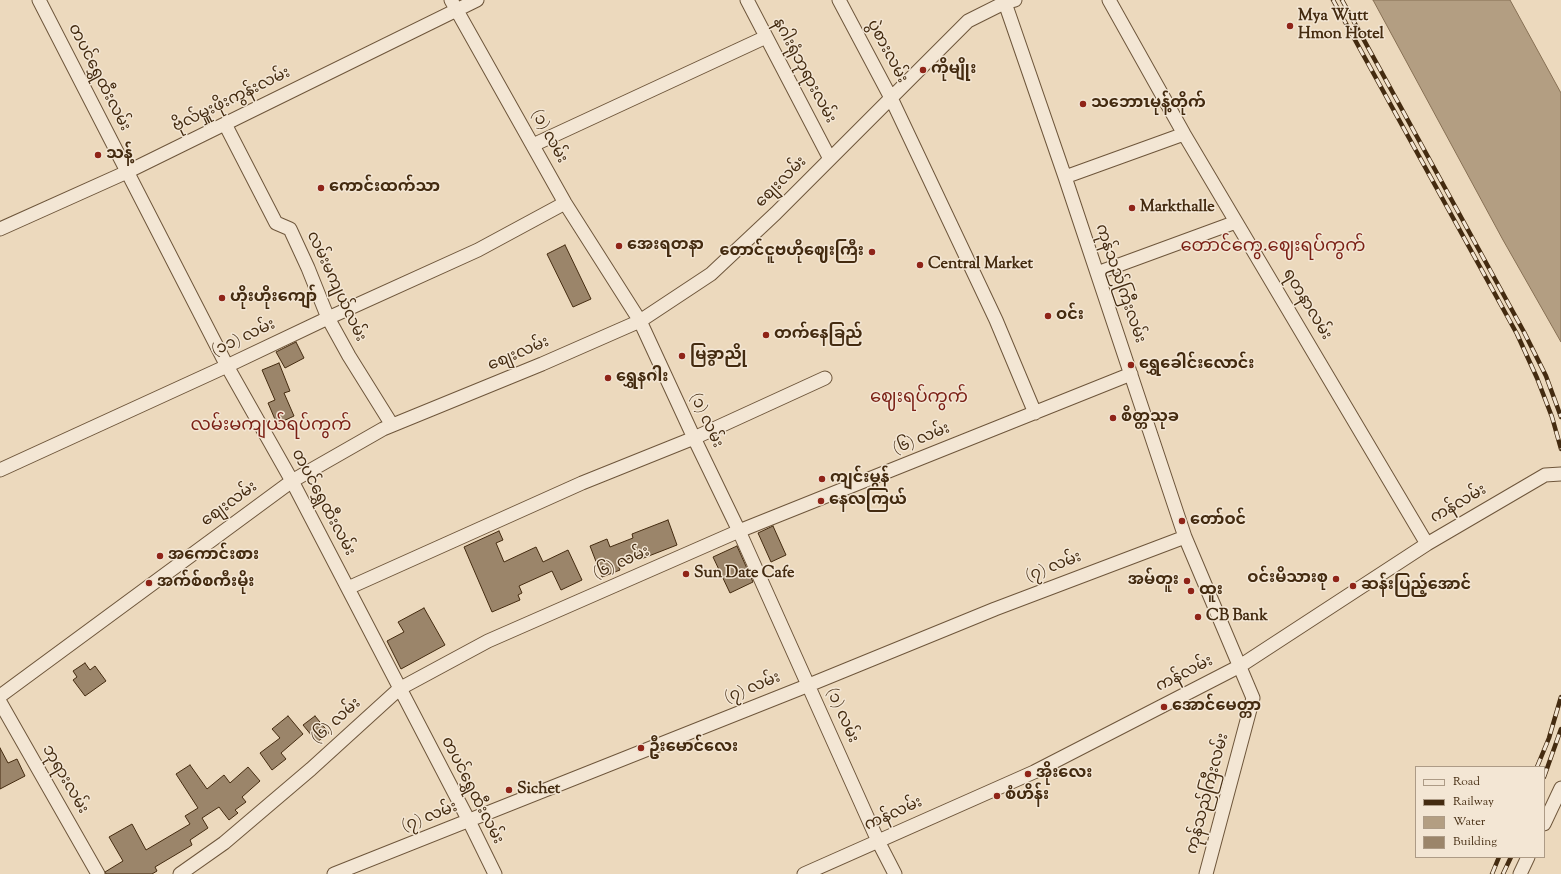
<!DOCTYPE html>
<meta charset="utf-8">
<style>
body{margin:0}
#map{position:relative;width:1561px;height:874px;overflow:hidden;background:#ecd9bd;font-family:"Sorts Mill Goudy",serif}
canvas{display:block}
.legend{position:absolute;left:1415px;top:766px;width:130px;height:92px;box-sizing:border-box;background:#f3e6d4;border:1px solid #ad9b86;margin:0;padding:5px 7px;list-style:none;font-size:12px;color:#442b10}
.legend li{display:flex;align-items:center;gap:8px;height:20px}
.legend b{width:20px;border:1px solid #ad9b86}
</style>
<div id="map">
<canvas width="1561" height="874"></canvas>
<ul class="legend">
<li><b style="height:5px;background:#f3e6d4"></b>Road</li>
<li><b style="height:5px;background:#442b10"></b>Railway</li>
<li><b style="height:11px;background:#b39e82"></b>Water</li>
<li><b style="height:11px;background:#9b856a"></b>Building</li>
</ul>
</div>
<script>
const ctx = document.querySelector('canvas').getContext('2d');
ctx.lineJoin = 'round';
function fillPath(path, color) { ctx.fillStyle = color; ctx.fill(path, 'evenodd'); }
const toPath = rows => new Path2D(rows.map(r => 'M' + r).join(''));
function stroke(path, color, width, dash) { ctx.strokeStyle = color; ctx.lineWidth = width; ctx.lineCap = dash ? 'butt' : 'round'; ctx.setLineDash(dash || []); ctx.stroke(path); }
function label(font, color, halo, rows, align = 'center') {
  ctx.font = font + ' "Sorts Mill Goudy","Noto Sans Myanmar",serif'; ctx.lineWidth = 3; ctx.setLineDash([]); ctx.textBaseline = 'middle'; ctx.strokeStyle = halo; ctx.fillStyle = color; for (const [text, x, y, turn = 0] of rows) {
    ctx.save(); ctx.translate(x, y); ctx.rotate((+turn || 0) * Math.PI / 180); ctx.textAlign = isNaN(turn) ? turn : align; if (halo) ctx.strokeText(text, 0, 0); ctx.fillText(text, 0, 0); ctx.restore();
  }
}
const water = toPath([
 [1373,0,1510,0,1561,93,1561,342,1503,240,1373,0]
]);
const building = toPath([
 [565,245,591,299,573,307,547,254,565,245],
 [296,342,304,358,285,368,276,352,296,342],
 [279,363,290,391,284,393,294,416,277,424,268,403,275,400,262,370,279,363],
 [668,520,677,545,641,559,639,555,617,563,620,570,602,577,590,546,607,539,610,547,633,538,632,534,668,520],
 [773,526,786,555,771,562,758,533,773,526],
 [499,531,503,540,496,543,504,562,536,547,543,562,568,550,582,580,561,590,552,571,519,586,522,593,518,595,520,600,492,612,464,547,499,531],
 [737,546,753,582,730,593,713,557,737,546],
 [424,608,445,645,401,669,387,641,404,632,398,622,424,608],
 [85,663,90,670,95,666,106,681,85,696,73,680,77,677,73,671,85,663],
 [288,716,303,734,281,753,286,759,272,770,260,753,280,738,272,729,288,716],
 [315,716,329,733,317,742,303,725,315,716],
 [0,748,8,763,17,759,25,776,0,789,0,748],
 [190,765,207,789,224,775,230,783,248,767,260,781,242,797,246,802,235,810,238,813,229,820,219,807,202,818,208,828,190,840,192,845,155,867,157,871,152,874,106,874,105,872,123,861,109,837,132,824,146,850,190,824,185,816,198,808,176,774,190,765]
]);
const minor = toPath([
 [39,0,227,366,292,481,469,821,495,874],
 [451,0,565,203,640,321,694,438,739,531,878,841,895,874],
 [747,0,830,159],
 [839,0,891,98,996,320,1035,413],
 [1004,0,1065,177,1185,537,1253,698,1206,874],
 [1109,0,1184,134,1427,544],
 [225,124,276,223,290,229,308,268,328,318,349,356,392,425],
 [533,145,766,37],
 [1065,177,1184,134],
 [0,229,127,172,477,0],
 [1097,273,1236,222],
 [0,470,227,366,328,318,478,250,565,203],
 [348,588,582,483,694,438,825,378],
 [0,696,292,481,383,429,542,364,640,321,711,274,776,213,968,21,1004,3,1015,0],
 [0,702,98,874],
 [1544,824,1561,788],
 [180,874,224,843,311,769,399,689,488,641,739,531,1131,374],
 [334,874,809,685,995,609,1185,537],
 [804,874,1034,772,1240,666,1427,544,1545,475,1561,474],
 [1520,874,1528,857]
]);
const rail = toPath([
 [1333,0,1517,334,1537,378,1552,417,1561,449],
 [1342,0,1524,332,1546,376,1561,417],
 [1537,767,1549,738,1561,697],
 [1544,777,1561,729],
 [1492,874,1499,857],
 [1503,874,1511,857]
]);
const markers = [
 [1290,26,4,"#8f2418"],
 [923,70,4,"#8f2418"],
 [1083,104,4,"#8f2418"],
 [98,155,4,"#8f2418"],
 [321,188,4,"#8f2418"],
 [1132,208,4,"#8f2418"],
 [619,246,4,"#8f2418"],
 [872,252,4,"#8f2418"],
 [920,265,4,"#8f2418"],
 [222,298,4,"#8f2418"],
 [1048,316,4,"#8f2418"],
 [766,335,4,"#8f2418"],
 [682,356,4,"#8f2418"],
 [1131,365,4,"#8f2418"],
 [608,378,4,"#8f2418"],
 [1113,418,4,"#8f2418"],
 [822,479,4,"#8f2418"],
 [821,501,4,"#8f2418"],
 [1182,521,4,"#8f2418"],
 [160,556,4,"#8f2418"],
 [686,574,4,"#8f2418"],
 [1336,579,4,"#8f2418"],
 [1187,581,4,"#8f2418"],
 [149,583,4,"#8f2418"],
 [1353,586,4,"#8f2418"],
 [1191,591,4,"#8f2418"],
 [1198,617,4,"#8f2418"],
 [1164,707,4,"#8f2418"],
 [641,748,4,"#8f2418"],
 [1028,774,4,"#8f2418"],
 [509,790,4,"#8f2418"],
 [997,796,4,"#8f2418"]
];
const poiNames = [
 ["Mya Wutt",1298,17],
 ["Hmon Hotel",1298,35],
 ["ကိုမျိုး",931,70],
 ["သဘောၤမုန့်တိုက်",1091,104],
 ["သန့်",106,155],
 ["ကောင်းထက်သာ",329,188],
 ["Markthalle",1140,208],
 ["အေးရတနာ",627,246],
 ["တောင်ငူဗဟိုဈေးကြီး",864,252,"right"],
 ["Central Market",928,265],
 ["ဟိုးဟိုးကျော်",230,298],
 ["ဝင်း",1056,316],
 ["တက်နေခြည်",774,335],
 ["မြခွာညို",690,356],
 ["ရွှေခေါင်းလောင်း",1139,365],
 ["ရွှေနဂါး",616,378],
 ["စိတ္တသုခ",1121,418],
 ["ကျင်းမွန်",830,479],
 ["နေလကြယ်",829,501],
 ["တော်ဝင်",1190,521],
 ["အကောင်းစား",168,556],
 ["Sun Date Cafe",694,574],
 ["ဝင်းမိသားစု",1328,579,"right"],
 ["အမ်တူး",1179,581,"right"],
 ["အက်စ်စကီးမိုး",157,583],
 ["ဆန်းပြည့်အောင်",1361,586],
 ["ထူး",1199,591],
 ["CB Bank",1206,617],
 ["အောင်မေတ္တာ",1172,707],
 ["ဦးမောင်လေး",649,748],
 ["အိုးလေး",1036,774],
 ["Sichet",517,790],
 ["စံဟိန်း",1005,796]
];
const streetNames = [
 ["ပွဲစားလမ်း",886,52,62],
 ["နဂါးရုံဘုရားလမ်း",803,71,62],
 ["တပင်ရွှေထီးလမ်း",98,78,63],
 ["ဗိုလ်မှူးဖိုးကွန်းလမ်း",232,101,-26],
 ["(၁) လမ်း",548,137,61],
 ["စျေးလမ်း",782,183,-45],
 ["ကုန်သည်ကြီးလမ်း",1119,284,71],
 ["လမ်းမကျယ်လမ်း",335,287,65],
 ["ရတနာလမ်း",1306,305,59],
 ["(၁၁) လမ်း",244,339,-25],
 ["စျေးလမ်း",519,355,-23],
 ["(၁) လမ်း",705,421,65],
 ["(၆) လမ်း",922,440,-22],
 ["တပင်ရွှေထီးလမ်း",322,503,62],
 ["စျေးလမ်း",230,505,-36],
 ["ကန်လမ်း",1459,505,-30],
 ["(၆) လမ်း",622,564,-24],
 ["(၇) လမ်း",1054,568,-21],
 ["ကန်လမ်း",1185,675,-27],
 ["(၇) လမ်း",753,689,-22],
 ["(၁) လမ်း",841,716,66],
 ["(၆) လမ်း",337,722,-42],
 ["ဘုရားလမ်း",64,780,60],
 ["တပင်ရွှေထီးလမ်း",471,791,63],
 ["ကုန်သည်ကြီးလမ်း",1209,794,-75],
 ["ကန်လမ်း",894,815,-24],
 ["(၇) လမ်း",430,818,-21]
];
const quarterNames = [
 ["တောင်ကွေ.ဈေးရပ်ကွက်",1273,248],
 ["ဈေးရပ်ကွက်",919,399],
 ["လမ်းမကျယ်ရပ်ကွက်",271,427]
];
fillPath(water, '#b39e82');
stroke(water, '#877054', 1);
fillPath(building, '#9b856a');
stroke(building, '#442b10', 1);
stroke(minor, '#6e563b', 15);
stroke(minor, '#f3e6d4', 13);
stroke(rail, '#442b10', 4.5);
stroke(rail, '#f3e6d4', 3, [9]);
for (const [x, y, r, color] of markers) { const dot = new Path2D(); dot.arc(x, y, r, 0, 2 * Math.PI); ctx.fillStyle = color; ctx.fill(dot); stroke(dot, '#f3e6d4', 1.5); }
label('bold 16px', '#442b10', '#f3e6d4', poiNames, 'left');
label('16px', '#442b10', '#f3e6d4', streetNames);
label('18px', '#7a1f14', '#f3e6d4', quarterNames);
</script>
